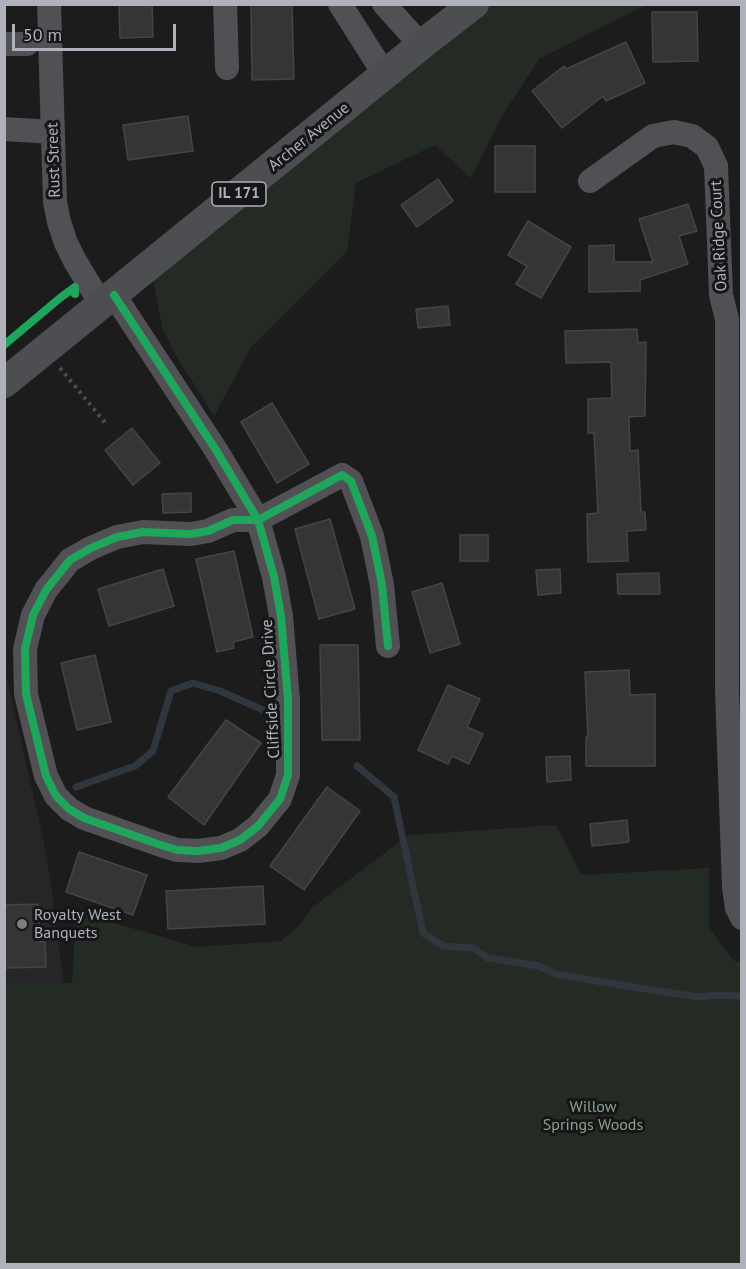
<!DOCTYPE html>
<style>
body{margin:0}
#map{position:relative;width:746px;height:1269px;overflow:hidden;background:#1c1c1c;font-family:"PT Sans",sans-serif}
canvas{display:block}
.frame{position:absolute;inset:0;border:6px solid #afb2bb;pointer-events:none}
.scale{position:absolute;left:12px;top:24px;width:164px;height:27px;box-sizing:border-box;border:3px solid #afb2bb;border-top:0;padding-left:8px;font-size:18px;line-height:21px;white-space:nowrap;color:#afb2bb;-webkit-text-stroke:4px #161618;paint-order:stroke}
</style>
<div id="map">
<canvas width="746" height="1269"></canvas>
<div class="frame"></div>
<div class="scale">50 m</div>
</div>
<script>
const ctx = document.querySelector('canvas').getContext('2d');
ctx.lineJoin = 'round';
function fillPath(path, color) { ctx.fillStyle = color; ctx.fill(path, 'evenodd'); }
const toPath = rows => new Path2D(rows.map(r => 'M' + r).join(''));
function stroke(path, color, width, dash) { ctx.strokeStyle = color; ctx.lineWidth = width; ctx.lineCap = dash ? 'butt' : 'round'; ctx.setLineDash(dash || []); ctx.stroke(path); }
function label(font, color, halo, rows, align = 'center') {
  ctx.font = font + ' "PT Sans",sans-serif'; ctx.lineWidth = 6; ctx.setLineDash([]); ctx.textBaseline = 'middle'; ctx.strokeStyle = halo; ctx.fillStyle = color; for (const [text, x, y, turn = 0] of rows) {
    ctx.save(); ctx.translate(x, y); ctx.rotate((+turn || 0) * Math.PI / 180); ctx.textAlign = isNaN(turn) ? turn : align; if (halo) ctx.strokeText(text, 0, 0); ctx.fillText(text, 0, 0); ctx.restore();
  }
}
const built = toPath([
 [4,665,47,857,65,990,5,993]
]);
const green = toPath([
 [487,5,646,5,539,59,502,116,471,178,435,145,356,183,347,251,251,347,214,416,175,354,162,327,153,278],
 [556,825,581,875,709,868,709,927,734,961,741,961,741,1264,5,1264,5,984,72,983,76,912,197,947,281,941,299,926,313,907,409,835]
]);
const stream = toPath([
 [357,766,394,797,423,933,443,946,473,948,488,958,539,966,555,974,632,987,700,997,717,995,742,996],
 [76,787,135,766,153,751,171,691,193,683,220,691,263,710]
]);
const building = toPath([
 [119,4,152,4,153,37,120,38,119,4],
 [251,4,292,4,294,79,252,80,251,4],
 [652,12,697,12,698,61,653,62,652,12],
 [626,42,645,83,606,101,603,96,562,128,532,91,564,66,566,69,626,42],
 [188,116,193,151,128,160,123,125,188,116],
 [495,146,535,146,535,192,495,192,495,146],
 [438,179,453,201,417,227,401,205,438,179],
 [688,204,697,231,679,236,688,264,640,280,640,291,589,292,589,246,614,245,614,262,653,262,639,219,688,204],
 [528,221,571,247,541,298,516,284,527,266,508,255,528,221],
 [448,306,450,325,418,328,416,309,448,306],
 [637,329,638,343,646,342,645,416,629,417,630,451,638,450,641,512,645,512,646,530,627,531,628,561,588,562,587,514,598,513,594,433,588,433,588,399,612,398,611,362,566,363,565,331,637,329],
 [272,403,309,464,277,483,241,422,272,403],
 [132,428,160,463,133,485,105,450,132,428],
 [191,493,191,512,163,513,162,494,191,493],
 [330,519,355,609,319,619,295,529,330,519],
 [460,535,488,535,488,561,460,561,460,535],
 [234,551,253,637,233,642,234,648,217,652,196,559,234,551],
 [163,569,174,606,109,626,98,589,163,569],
 [560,569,561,593,538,595,536,570,560,569],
 [659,573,660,594,618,594,617,574,659,573],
 [442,583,460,644,430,653,412,592,442,583],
 [320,645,358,645,360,740,322,740,320,645],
 [95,655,111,722,77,730,61,663,95,655],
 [629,670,630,695,655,694,655,766,586,766,586,737,588,737,585,672,629,670],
 [448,685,480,699,467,727,483,734,469,764,452,756,448,764,418,750,448,685],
 [226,720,261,743,204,825,168,797,226,720],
 [570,756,571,780,547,782,546,757,570,756],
 [327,787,360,811,304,890,270,866,327,787],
 [627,820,629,842,592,846,590,824,627,820],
 [79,852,147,875,133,915,66,892,79,852],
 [263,886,265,924,168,929,166,891,263,886],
 [38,904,40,942,45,942,46,967,4,968,4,905,38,904]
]);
const path = toPath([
 [60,368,107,425]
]);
const minor = toPath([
 [49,4,55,202,59,222,66,243,75,261,101,304],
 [225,4,227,68],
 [340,4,385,75],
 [384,4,421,45],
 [4,44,27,44],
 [4,129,53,132],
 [590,181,653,136,674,132,692,136,707,147,716,166,721,295,727,319,727,690,734,887,737,908,742,918],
 [114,295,216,450,258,520,274,577,281,616,288,700,288,775,280,799,258,826,240,840,221,848,198,851,177,850,158,844,84,818,69,809,56,796,46,776,26,694,25,649,33,615,46,590,70,560,91,548,117,537,143,532,191,534,208,531,233,520,258,520,342,475,351,481,372,536,382,585,388,646]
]);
const major = toPath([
 [4,383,421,45,474,4]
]);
const cycleway = toPath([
 [114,295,216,450,258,520,274,577,281,616,288,700,288,775,280,799,258,826,240,840,221,848,198,851,177,850,158,844,84,818,69,809,56,796,46,776,26,694,25,649,33,615,46,590,70,560,91,548,117,537,143,532,191,534,208,531,233,520,258,520,342,475,351,481,372,536,382,585,388,646],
 [4,345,60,298,75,287,75,294,71,290]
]);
const markers = [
 [22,924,6,"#7c7e83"]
];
const shields = [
 [239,194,54]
];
const shieldNames = [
 ["IL 171",239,194]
];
const streetNames = [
 ["Archer Avenue",309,137,-39],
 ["Rust Street",54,160,-92],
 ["Oak Ridge Court",719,236,-93],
 ["Cliffside Circle Drive",271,689,-93]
];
const poiNames = [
 ["Royalty West",34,915],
 ["Banquets",34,933]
];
const parkNames = [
 ["Willow",593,1107],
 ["Springs Woods",593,1125]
];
fillPath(built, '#262628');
fillPath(green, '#242b25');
stroke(stream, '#30363d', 7);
fillPath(building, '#353536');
stroke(building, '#454548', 1.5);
stroke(path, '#4c4d4f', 4, [3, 4.5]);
stroke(minor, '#515155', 24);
stroke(major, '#4d4e51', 30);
stroke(cycleway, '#20a55d', 8);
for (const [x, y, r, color] of markers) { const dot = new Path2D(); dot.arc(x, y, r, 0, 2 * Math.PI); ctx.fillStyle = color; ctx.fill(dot); stroke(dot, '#161618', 2); }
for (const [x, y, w] of shields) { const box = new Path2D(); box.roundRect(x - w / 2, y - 12, w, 24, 4.5); ctx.fillStyle = '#161618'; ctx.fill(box); stroke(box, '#afb2bb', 1.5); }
label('bold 15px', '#afb2bb', null, shieldNames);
label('16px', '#afb2bb', '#161618', streetNames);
label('16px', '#afb2bb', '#161618', poiNames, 'left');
label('16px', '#88a48a', '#161618', parkNames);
</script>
